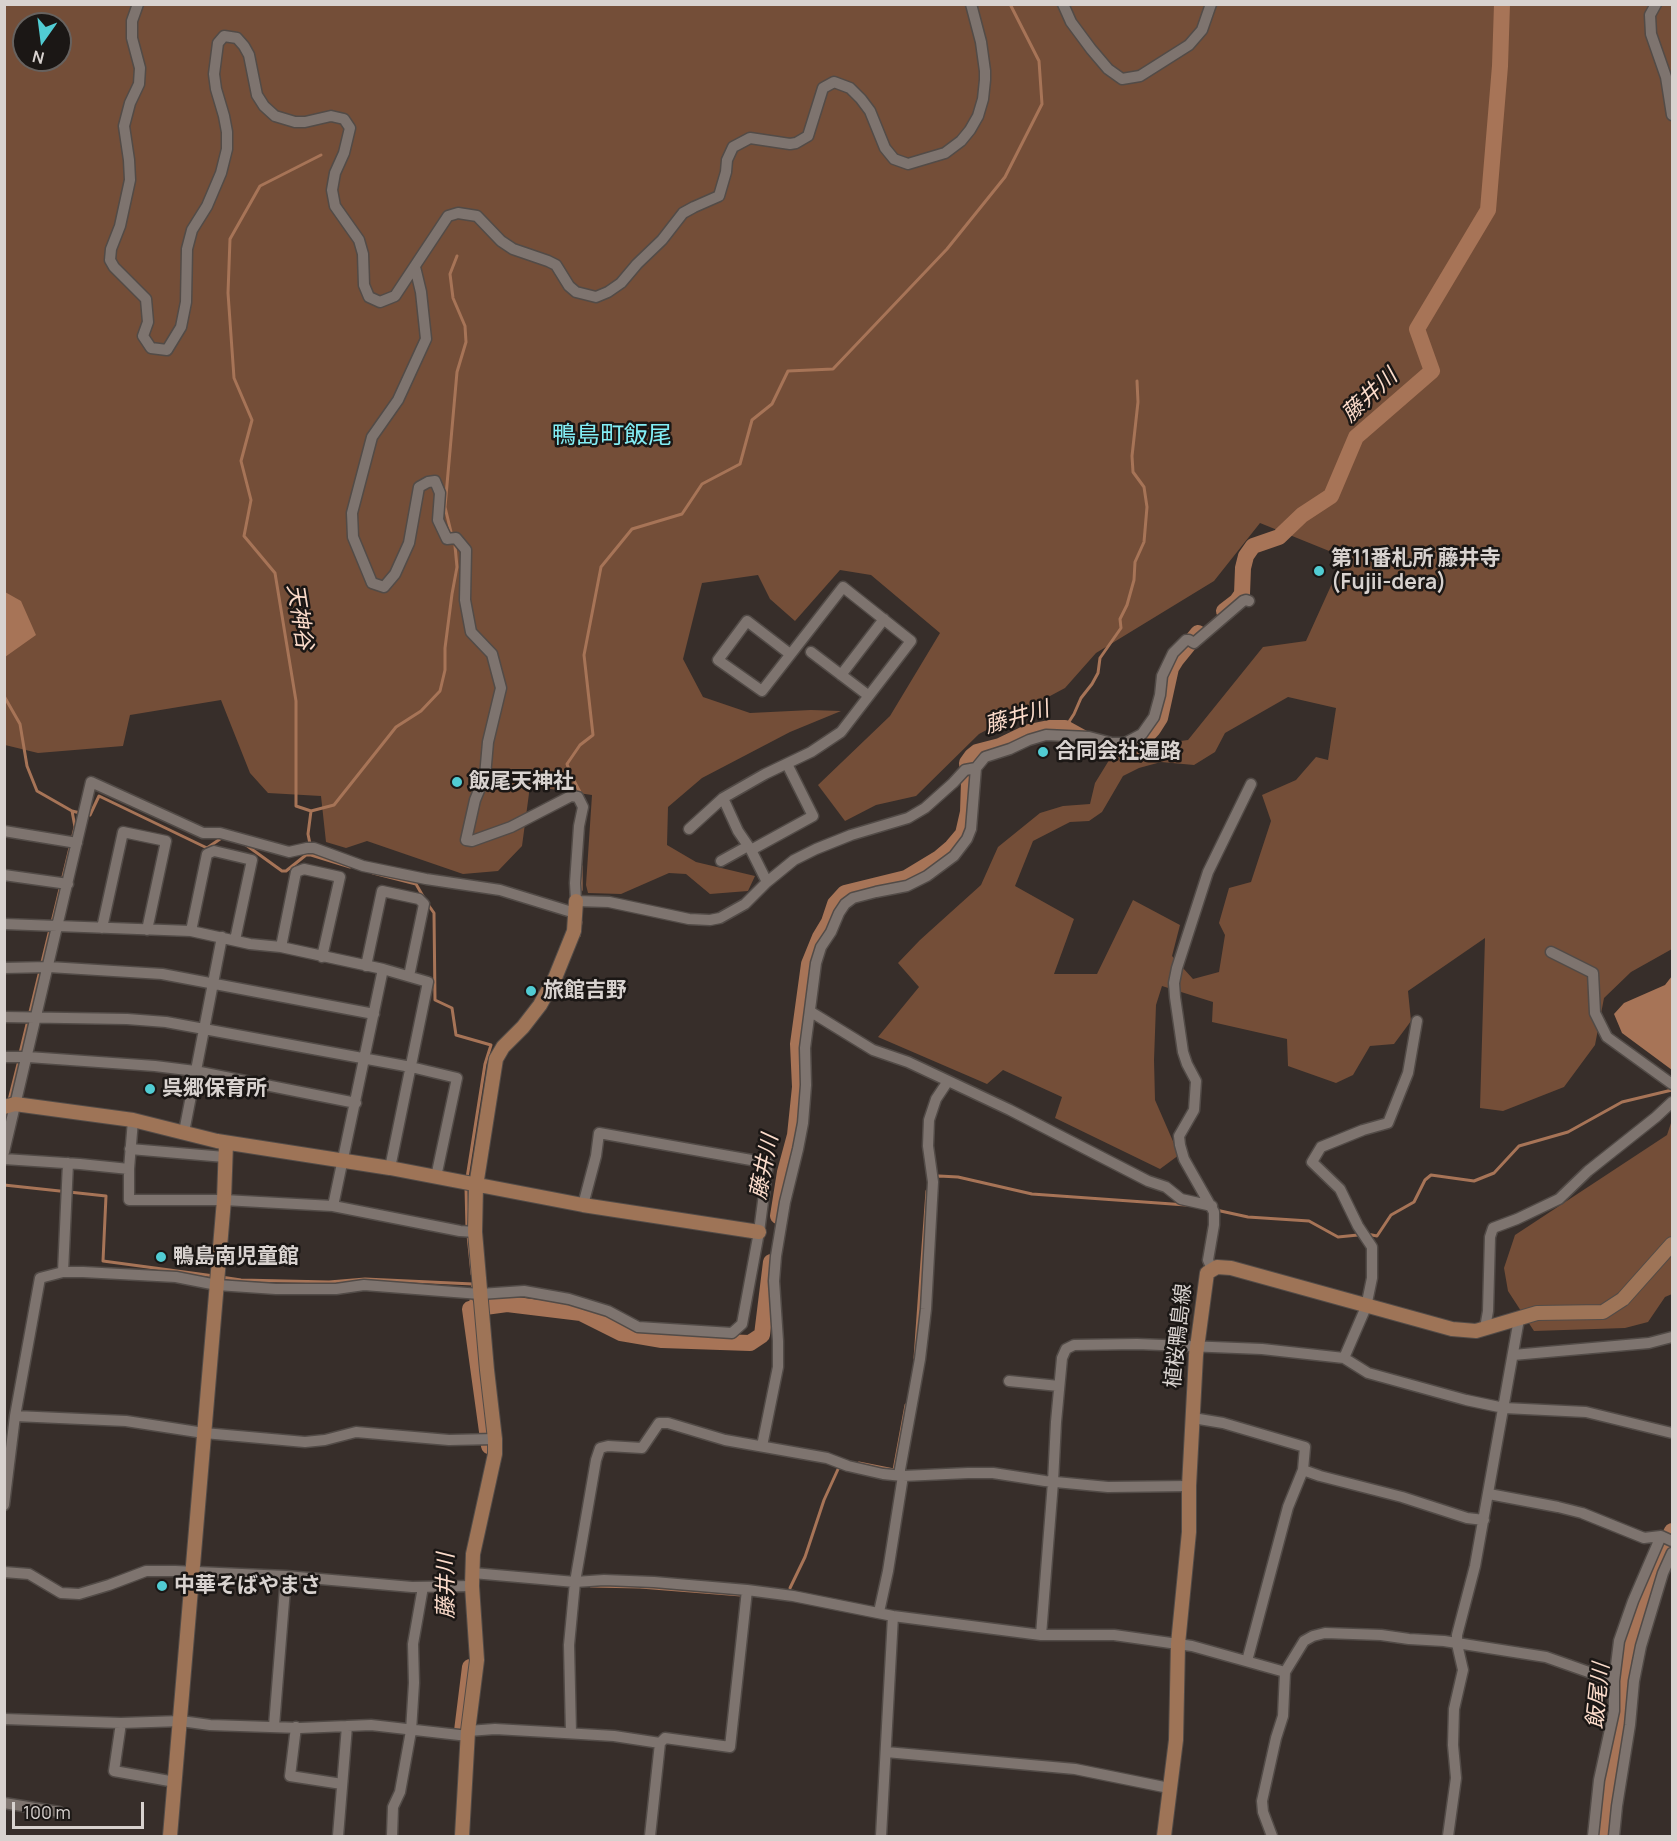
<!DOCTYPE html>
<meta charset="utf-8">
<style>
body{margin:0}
#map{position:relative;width:1677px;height:1841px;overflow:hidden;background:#372e2a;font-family:Manrope,sans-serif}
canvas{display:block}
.frame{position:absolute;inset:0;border:6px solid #d8d2cf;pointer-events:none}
.north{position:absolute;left:12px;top:12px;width:60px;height:60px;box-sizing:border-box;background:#1b1715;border:2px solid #67625f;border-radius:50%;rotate:194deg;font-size:16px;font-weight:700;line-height:24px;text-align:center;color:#d8d2cf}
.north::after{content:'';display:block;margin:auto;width:21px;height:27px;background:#51ccd3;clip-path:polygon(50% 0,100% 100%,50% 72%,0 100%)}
.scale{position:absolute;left:12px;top:1802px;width:132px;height:27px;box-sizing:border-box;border:3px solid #d8d2cf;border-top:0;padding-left:8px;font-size:18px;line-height:21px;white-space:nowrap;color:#d8d2cf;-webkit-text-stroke:4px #1b1715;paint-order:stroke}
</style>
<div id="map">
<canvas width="1677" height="1841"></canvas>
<div class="frame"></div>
<div class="north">N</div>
<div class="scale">100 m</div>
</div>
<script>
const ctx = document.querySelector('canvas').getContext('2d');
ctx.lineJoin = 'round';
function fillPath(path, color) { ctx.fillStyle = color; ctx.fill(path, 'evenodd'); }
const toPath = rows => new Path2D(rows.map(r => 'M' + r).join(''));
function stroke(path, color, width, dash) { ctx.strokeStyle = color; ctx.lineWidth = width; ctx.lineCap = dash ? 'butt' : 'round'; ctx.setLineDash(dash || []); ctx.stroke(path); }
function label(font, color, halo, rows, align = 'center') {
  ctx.font = font + ' Manrope,"Noto Sans JP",sans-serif'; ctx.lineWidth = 5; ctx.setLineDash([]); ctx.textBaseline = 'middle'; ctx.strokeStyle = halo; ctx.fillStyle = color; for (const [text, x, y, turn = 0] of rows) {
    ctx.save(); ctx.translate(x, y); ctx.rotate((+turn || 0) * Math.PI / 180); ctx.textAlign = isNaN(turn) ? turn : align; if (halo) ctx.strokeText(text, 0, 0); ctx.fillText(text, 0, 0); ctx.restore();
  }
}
const green = toPath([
 [5,5,1672,5,1672,949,1631,972,1604,998,1595,1045,1564,1087,1503,1111,1480,1108,1485,938,1408,991,1411,1021,1394,1044,1370,1046,1353,1075,1336,1083,1288,1066,1287,1039,1212,1022,1213,1002,1162,986,1156,1005,1154,1060,1155,1100,1179,1155,1160,1169,1055,1118,1062,1097,1003,1070,987,1084,878,1037,919,987,898,963,920,940,981,885,998,847,1040,813,1063,806,1090,804,1095,783,1111,757,1159,744,1188,740,1263,647,1306,641,1344,557,1260,523,1214,581,1096,653,1065,688,979,734,916,796,876,805,845,821,818,785,890,716,940,633,871,575,840,570,795,621,770,599,758,575,702,583,683,659,703,697,750,713,811,710,841,711,790,732,702,778,668,807,667,845,696,862,755,876,748,891,710,894,686,874,669,873,621,894,588,893,586,885,592,795,530,786,522,846,498,871,463,874,367,841,346,848,326,842,321,796,268,793,250,773,221,700,130,715,123,746,38,753,5,745],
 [24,24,60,24,60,60,24,60],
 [1288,697,1336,708,1328,760,1316,757,1296,780,1262,795,1271,821,1251,882,1229,888,1219,923,1225,935,1219,972,1193,979,1172,956,1180,925,1133,900,1097,974,1054,974,1074,919,1015,886,1033,841,1070,822,1089,821,1102,812,1123,776,1139,768,1161,762,1194,765,1215,752,1225,733],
 [1672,1120,1672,1294,1665,1297,1648,1322,1625,1328,1534,1331,1508,1291,1504,1268,1515,1235,1667,1135]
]);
const water = toPath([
 [5,592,21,601,36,635,5,657],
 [1672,976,1672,1070,1622,1033,1614,1014,1624,1003,1665,985]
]);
const stream = toPath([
 [451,532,445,507,457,372,466,342,465,326,453,298,450,274,457,256],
 [4,696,20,724,27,766,37,791,72,811,75,827,52,922],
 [1065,728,1074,714,1081,698,1092,684,1098,673,1100,658,1121,628,1120,619,1127,605,1134,580,1135,562,1144,542,1147,507,1144,487,1133,472,1132,456,1138,402,1137,381],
 [581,794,571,775,567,764,580,745,593,735,584,655,601,567,632,529,682,514,702,484,740,464,752,420,772,404,788,371,833,369,947,249,1005,177,1042,104,1039,61,1010,4],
 [72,811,80,813],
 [311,811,334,805,396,727,421,711,440,691,445,670,445,648,452,594,457,567,455,546],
 [87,814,90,815,99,796,207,848,223,837],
 [310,844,308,834,311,811,296,806,296,701,275,573,244,536,251,500,241,461,252,420,234,378,228,293,230,239,260,186,321,155],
 [246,845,282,871,286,871,306,855,311,855,311,851],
 [311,855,350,867],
 [373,873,416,884,424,898],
 [581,890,581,866],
 [427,903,434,913,435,1000,452,1008,456,1035,491,1045,485,1064,467,1178],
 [579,936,581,922],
 [20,1053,50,929],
 [9,1100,19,1060],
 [4,1119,6,1112],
 [934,1178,939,1176,958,1177,1032,1194,1186,1205],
 [4,1185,106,1196,103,1261,214,1276],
 [466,1188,467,1229],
 [1216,1210,1248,1217,1309,1221,1338,1237,1358,1235],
 [1367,1234,1377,1236,1391,1215,1414,1202,1425,1180,1431,1175,1474,1181,1494,1173,1519,1146,1568,1132,1622,1102,1672,1090],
 [468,1235,472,1274],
 [221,1277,241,1280,329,1282,365,1279,473,1284],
 [470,1309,473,1283],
 [915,1358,927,1191],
 [859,1463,894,1470,906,1405],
 [591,1586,640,1587,741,1595],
 [790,1588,805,1557,824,1500,839,1467]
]);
const river = toPath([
 [1224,611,1237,601,1242,594,1243,568,1246,556,1253,546,1279,537,1302,515,1331,496,1356,437,1432,371,1417,329,1488,210,1500,66,1502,4],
 [778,1216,785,1172,795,1135,800,1087,798,1044,809,964,820,937,829,922,835,904,845,893,906,878,939,858,952,847,963,834,968,812,969,781,967,763,972,756,977,752,1000,746,1029,732,1049,728,1065,728,1105,750,1116,752,1137,746,1153,729,1160,718,1171,668,1176,660,1198,633],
 [485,1307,507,1304,581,1313,621,1333,662,1340,750,1343,762,1335,771,1262],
 [476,1308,470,1309,489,1446],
 [462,1731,470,1667],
 [1604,1836,1611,1776,1622,1705,1624,1659,1636,1620,1663,1549,1672,1531]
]);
const street = toPath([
 [138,4,132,21,132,38,140,68,139,84,130,103,124,126,129,160,130,180,120,226,111,249,110,260,114,267,146,299,148,322,143,336,151,348,167,350,181,327,186,302,187,249,192,230,207,206,221,173,227,149,227,132,224,116,216,89,214,74,218,43,224,36,237,38,244,46,249,55,257,95,264,106,275,116,295,122,305,122,331,116,344,119,350,128,344,153,335,173,332,190,335,206,359,240,363,254,364,285,369,297,380,302,395,296,448,216,458,213,477,216,501,241,513,249,548,261,556,265,569,286,576,292,596,297,608,292,621,283,637,264,662,240,683,213,694,207,719,196,726,172,727,160,733,147,750,138,790,144,796,143,808,136,823,88,834,82,850,88,861,99,870,111,885,148,894,159,908,164,945,153,961,141,970,130,978,116,983,99,985,80,985,71,981,42,971,4],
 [1063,4,1071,22,1091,49,1108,69,1122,79,1140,76,1189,45,1202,30,1211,4],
 [1656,4,1650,15,1651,34,1666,77,1672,115],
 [415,267,421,292,426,339,398,400,372,437,352,513,353,537,372,583,384,587,395,574,409,543,419,487,428,482,435,481,440,493,438,520,447,539,456,538,466,550,465,600,471,632,492,654,501,688,488,742,485,776,475,800,466,840,472,841,511,827,571,796,578,797,583,807,579,826,575,883,576,901,609,902,689,919,710,920,720,918,745,904,767,882,794,860,816,849,851,835,908,818,925,808,953,783,965,770,976,768],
 [811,652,865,693],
 [841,675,884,619],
 [723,798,738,831,751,850,767,882],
 [689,829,723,798,765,774,811,752,841,732,911,641,843,587,762,691,718,660,747,621,790,654],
 [4,831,77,843],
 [751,850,813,816,787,764],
 [721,861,748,846],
 [4,875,68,884],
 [4,924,191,931,250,944,281,947,383,969,428,982,390,1168],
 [102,928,123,832,166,841,147,930],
 [191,931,207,854,214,851,252,860,235,940],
 [281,947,296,872,304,869,340,877,322,957],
 [1551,952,1593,973,1595,1013,1607,1037,1672,1084],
 [366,966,382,891,419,899,424,904,409,976],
 [4,968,49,967,162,974,374,1014],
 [811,1012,873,1050,908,1062,1010,1110,1148,1181,1166,1187,1181,1199,1212,1206],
 [4,1017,127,1019,166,1022,411,1067,457,1078,436,1177],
 [4,1057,28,1057,155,1066,195,1071,356,1103],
 [133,1120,129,1169,129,1200,224,1200,333,1206,460,1231,475,1232],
 [184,1132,222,937],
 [130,1149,225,1157],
 [4,1152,91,782,203,833,220,833,289,852,307,848,314,848,363,866,426,879,500,890,575,913],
 [4,1159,80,1164,129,1169],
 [333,1206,383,969],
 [1212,1269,1208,1260,1214,1225,1214,1212,1184,1159,1180,1145,1179,1136,1194,1110,1196,1081,1187,1064,1183,1052,1175,997,1174,983,1177,968,1208,872,1251,784],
 [63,1272,68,1163],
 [1485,1328,1488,1311,1490,1237,1493,1228,1517,1219,1559,1199,1588,1171,1656,1117,1672,1102],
 [1513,1355,1649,1343,1672,1337],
 [1344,1358,1366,1307,1372,1278,1372,1247,1358,1226,1340,1189,1312,1162,1321,1147,1363,1130,1388,1123,1408,1073,1417,1021],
 [1009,1381,1059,1386],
 [15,1416,126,1421,204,1433,305,1442,325,1440,356,1432,449,1440,495,1439],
 [1193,1418,1223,1423,1305,1447,1303,1470,1320,1476,1402,1497,1467,1518,1484,1520],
 [762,1446,778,1367,778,1341,774,1281,776,1256,785,1202,798,1149,803,1123,806,1085,805,1048,816,963,821,947,831,932,839,913,845,904,853,898,876,892,907,886,927,876,954,856,967,839,971,829,976,768,985,757,1010,749,1029,740,1046,735,1089,737,1112,743,1125,743,1142,734,1154,717,1160,695,1162,676,1173,653,1186,640,1189,640,1194,643,1243,601,1246,600,1249,601],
 [899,1475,920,1359,926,1309,933,1182,928,1146,929,1120,936,1099,948,1081],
 [1489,1494,1558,1507,1582,1513,1644,1538,1661,1536,1672,1541],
 [4,1505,15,1416,40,1278,63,1272,83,1272,176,1277,217,1285,276,1289,336,1289,364,1285,480,1294,524,1291,569,1299,608,1311,638,1327,732,1333,742,1324,759,1232,768,1163,599,1133,596,1156,583,1205],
 [4,1572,29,1574,61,1593,79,1594,109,1585,146,1571,175,1571,286,1576,412,1587,472,1586],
 [473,1573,575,1582,604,1580,654,1582,747,1590,793,1596,893,1616,1041,1635,1114,1635,1192,1646,1285,1672],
 [879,1612,888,1571,903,1476],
 [1041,1635,1053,1482,1056,1422,1062,1358,1066,1349,1074,1345,1137,1344,1262,1349,1344,1358,1368,1373,1466,1400,1504,1408,1586,1412,1672,1433],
 [1247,1661,1288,1507,1303,1470],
 [4,1719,121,1723,181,1721,210,1725,300,1728,371,1725,468,1736],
 [121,1723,114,1771,175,1782],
 [274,1726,286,1576],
 [296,1727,290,1776,342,1784],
 [468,1731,495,1729,548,1732,614,1736,660,1743,665,1738,730,1747,747,1590],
 [571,1733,569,1645,575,1582,596,1460,600,1448,608,1446,642,1448,659,1423,668,1423,725,1440,827,1458,848,1466,883,1474,903,1476,968,1473,993,1473,1045,1481,1108,1487,1189,1486],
 [886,1752,1075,1769,1169,1788],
 [4,1803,59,1812],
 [338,1836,347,1726],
 [392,1836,393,1807,400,1792,411,1731,414,1683,413,1644,423,1587],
 [650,1836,660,1743],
 [881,1836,893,1616],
 [1272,1836,1263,1812,1262,1801,1276,1738,1283,1716,1285,1672,1304,1641,1313,1636,1325,1633,1381,1635,1409,1639,1444,1641,1546,1657,1614,1681],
 [1448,1836,1456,1778,1453,1745,1454,1709,1463,1670,1457,1644,1457,1635,1475,1566,1519,1319],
 [1593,1836,1599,1780,1614,1711,1614,1681,1619,1641,1633,1601,1661,1536],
 [1614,1836,1617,1806,1630,1725,1634,1681,1641,1646,1663,1573,1672,1553]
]);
const secondary = toPath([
 [4,1107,15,1104,133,1120,217,1141,390,1168,583,1205,759,1232],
 [170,1836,224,1200,226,1143],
 [462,1836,468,1731,477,1660,472,1586,473,1554,495,1454,495,1439,487,1370,475,1232,476,1186,496,1059,503,1047,523,1027,540,1005,555,978,574,931,576,901],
 [1164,1836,1176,1740,1178,1644,1189,1532,1189,1486,1196,1355,1207,1273,1217,1267,1231,1268,1452,1329,1476,1331,1537,1313,1603,1312,1623,1299,1672,1244]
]);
const markers = [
 [1319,571,6,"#51ccd3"],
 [1043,752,6,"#51ccd3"],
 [457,782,6,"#51ccd3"],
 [531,991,6,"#51ccd3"],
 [150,1089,6,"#51ccd3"],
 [161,1257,6,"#51ccd3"],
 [162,1586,6,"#51ccd3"]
];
const poiNames = [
 ["第11番札所 藤井寺",1331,559],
 ["(Fujii-dera)",1331,583],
 ["合同会社遍路",1055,752],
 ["飯尾天神社",469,782],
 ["旅館吉野",543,991],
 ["呉郷保育所",162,1089],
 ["鴨島南児童館",173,1257],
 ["中華そばやまさ",174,1586]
];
const streetNames = [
 ["植桜鴨島線",1179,1336,-84]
];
const waterNames = [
 ["藤井川",1370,396,-43],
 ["天神谷",299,617,81],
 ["藤井川",1017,718,-16],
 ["藤井川",765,1167,-79],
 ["藤井川",447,1586,-90],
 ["飯尾川",1599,1696,-84]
];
const quarterNames = [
 ["鴨島町飯尾",612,436]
];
fillPath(green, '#744e38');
fillPath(water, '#a77457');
stroke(stream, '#a77457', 3);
stroke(river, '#a77457', 16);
stroke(street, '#524b47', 13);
stroke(secondary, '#524b47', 16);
stroke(street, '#7e746f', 10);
stroke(secondary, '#9e7457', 14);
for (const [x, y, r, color] of markers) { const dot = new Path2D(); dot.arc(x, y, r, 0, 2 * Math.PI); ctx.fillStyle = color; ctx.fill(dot); stroke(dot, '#1b1715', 2); }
label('bold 21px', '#d8d2cf', '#1b1715', poiNames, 'left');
label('21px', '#d8d2cf', '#1b1715', streetNames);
label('italic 22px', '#fcdccb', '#1b1715', waterNames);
label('24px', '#83eef5', '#1b1715', quarterNames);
</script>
